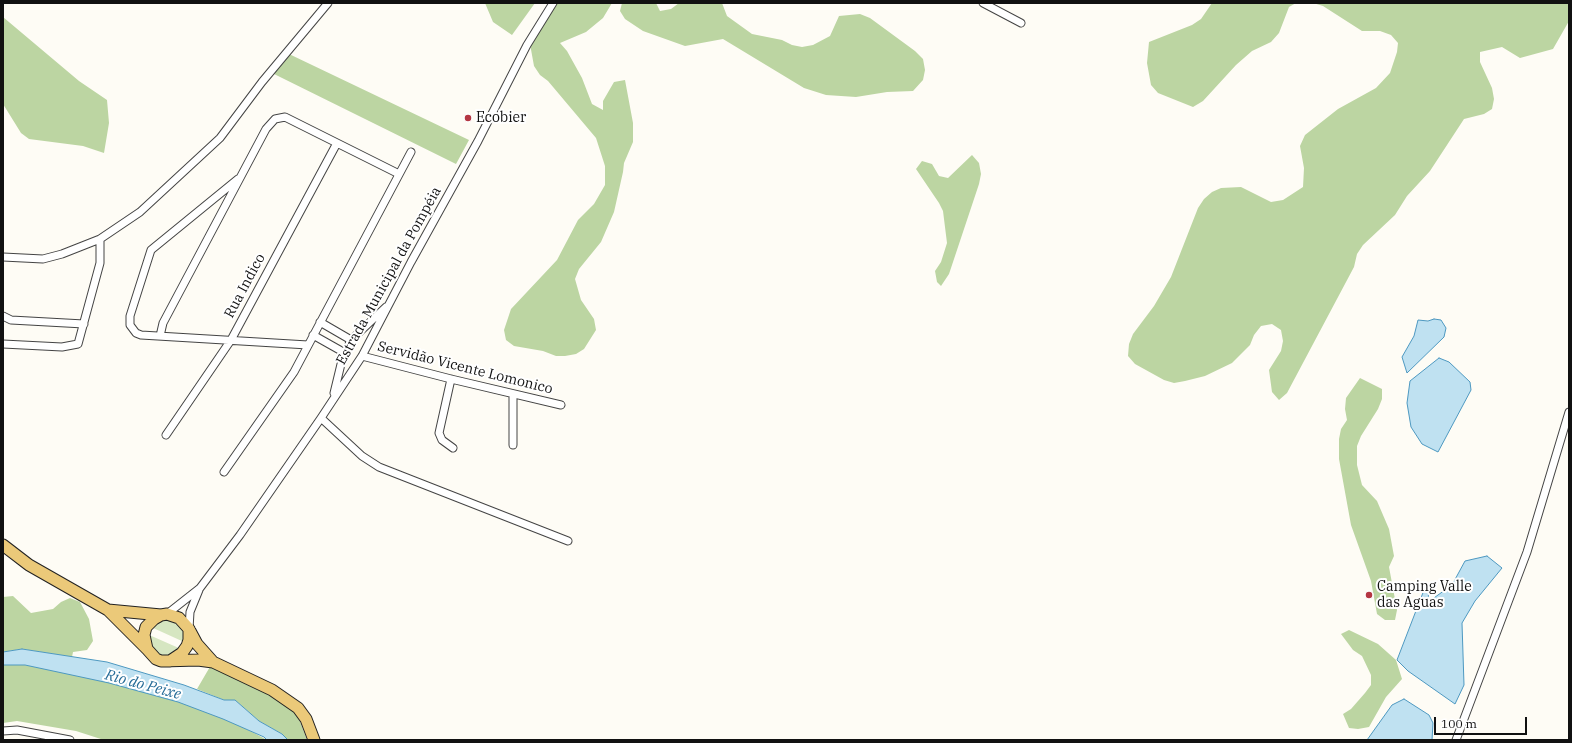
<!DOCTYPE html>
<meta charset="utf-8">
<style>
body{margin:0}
#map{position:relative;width:1572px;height:743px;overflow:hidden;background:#fefcf5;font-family:"IBM Plex Serif",serif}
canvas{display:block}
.frame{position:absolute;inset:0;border:4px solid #111;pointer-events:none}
.scale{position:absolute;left:1434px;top:717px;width:93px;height:18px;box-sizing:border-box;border:2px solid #111;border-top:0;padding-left:5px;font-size:12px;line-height:14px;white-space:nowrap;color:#111;-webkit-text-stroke:3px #fff;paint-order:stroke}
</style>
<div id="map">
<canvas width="1572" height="743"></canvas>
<div class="frame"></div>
<div class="scale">100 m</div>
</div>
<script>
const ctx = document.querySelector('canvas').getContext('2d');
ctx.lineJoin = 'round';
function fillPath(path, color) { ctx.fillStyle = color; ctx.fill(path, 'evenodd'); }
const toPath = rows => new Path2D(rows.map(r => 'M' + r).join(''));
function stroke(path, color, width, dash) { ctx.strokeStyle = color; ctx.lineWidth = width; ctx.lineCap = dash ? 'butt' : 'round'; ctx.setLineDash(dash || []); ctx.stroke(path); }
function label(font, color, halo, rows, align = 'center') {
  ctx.font = font + ' "IBM Plex Serif",serif'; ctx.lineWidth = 4; ctx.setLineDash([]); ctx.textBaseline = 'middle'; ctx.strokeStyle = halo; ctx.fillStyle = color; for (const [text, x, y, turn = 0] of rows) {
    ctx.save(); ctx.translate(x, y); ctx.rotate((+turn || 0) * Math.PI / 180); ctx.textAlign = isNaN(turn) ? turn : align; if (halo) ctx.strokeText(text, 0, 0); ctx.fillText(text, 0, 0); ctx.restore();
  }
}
const green = toPath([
 [166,620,172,621,181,627,184,632,184,642,151,627,160,621],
 [147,634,181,649,166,657,154,653]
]);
const forest = toPath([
 [485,3,535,3,512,35,493,22],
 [553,3,612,3,603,18,586,32,560,43,567,51,582,78,592,104,603,110,603,101,614,82,625,80,633,123,633,142,624,163,623,172,614,212,601,242,579,269,575,279,581,300,594,319,596,330,584,349,576,354,565,356,556,356,543,351,514,346,506,340,504,330,511,309,557,260,578,220,594,204,605,185,605,166,596,138,548,81,540,75,534,66,530,44],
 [622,3,656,3,660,11,671,9,679,3,722,3,727,16,752,34,782,40,792,45,802,47,813,45,830,36,839,16,860,14,870,18,915,51,923,59,925,70,923,80,913,91,887,92,856,97,826,95,804,88,723,39,685,46,643,31,625,19,620,11],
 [1212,3,1296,3,1289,7,1279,33,1271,42,1252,51,1236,65,1203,101,1193,107,1158,93,1151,85,1147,63,1149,42,1192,25,1201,19],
 [1313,3,1569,3,1569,21,1553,49,1520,58,1502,47,1480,52,1480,62,1492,88,1494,99,1492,109,1484,114,1464,119,1430,171,1407,196,1395,215,1363,245,1357,254,1354,267,1287,393,1279,400,1272,392,1269,370,1281,351,1283,341,1281,330,1272,324,1261,326,1254,335,1250,345,1232,363,1205,376,1185,381,1174,383,1164,380,1135,364,1128,356,1129,344,1133,334,1154,306,1171,277,1198,208,1204,199,1212,192,1221,188,1241,187,1271,202,1283,200,1303,187,1304,168,1300,146,1305,135,1338,109,1376,88,1390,73,1397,52,1398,43,1391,35,1380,31,1362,31,1323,6],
 [3,17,79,81,107,100,109,123,104,153,83,146,29,139,21,133,3,104],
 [289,54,469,140,456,164,272,73],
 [972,155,979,163,981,174,979,184,949,274,941,286,937,282,935,271,941,262,947,243,943,211,939,203,916,169,922,161,932,164,939,176,948,178],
 [1360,378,1382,389,1382,399,1378,409,1361,436,1357,446,1357,465,1362,485,1377,501,1389,529,1394,556,1389,567,1397,610,1395,620,1385,620,1377,614,1371,581,1351,525,1339,459,1339,439,1341,429,1347,420,1345,409,1346,398],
 [13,596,31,613,53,609,61,602,70,598,80,602,89,619,93,641,87,650,73,652,72,657,22,649,3,652,3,597],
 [1349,630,1378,644,1396,660,1402,679,1386,697,1369,727,1358,729,1349,728,1343,714,1351,709,1365,693,1371,685,1371,675,1362,656,1353,650,1341,634],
 [3,665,25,665,53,669,182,700,221,715,267,740,104,740,76,731,17,721,3,723],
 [211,665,288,704,299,719,307,740,288,740,282,734,259,721,235,700,224,700,197,689]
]);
const water = toPath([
 [1434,319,1441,320,1446,328,1444,337,1407,373,1402,357,1414,336,1418,320,1428,321,1434,319],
 [1439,358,1449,362,1470,382,1471,390,1438,452,1422,444,1411,427,1407,403,1410,381,1439,358],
 [1487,556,1502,568,1475,601,1462,623,1464,685,1455,704,1408,671,1397,660,1424,590,1429,590,1428,599,1431,600,1452,585,1465,561,1487,556],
 [22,649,107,662,184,685,224,700,235,700,259,721,282,734,288,740,267,740,264,737,223,719,178,702,109,683,25,665,3,665,3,652,22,649],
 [1404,699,1429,715,1433,723,1432,740,1367,740,1392,705,1404,699]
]);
const street = toPath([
 [983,3,1021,23],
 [238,179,151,250,130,316,130,325,136,333,141,335,308,345],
 [3,257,43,259,62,254,100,239,140,212,220,138,262,82,328,3],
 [3,316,11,320,84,324],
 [320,322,351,340],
 [313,335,345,353],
 [160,336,163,323,266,129,275,119,285,117,399,174],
 [3,344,62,347,78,344,100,263,100,239],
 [362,356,451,379,561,405],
 [451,379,439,433,442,440,453,448],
 [334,393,342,360,351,340,386,307],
 [321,418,362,456,379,467,568,541],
 [166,435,231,340,337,143],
 [513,445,513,394],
 [224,472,294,372,411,152],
 [167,614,200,588,240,535,321,418,362,356,411,262,478,141,527,45,553,3],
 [189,629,190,612,199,590],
 [3,731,17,730,70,740],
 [1456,740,1527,552,1569,412]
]);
const primary = toPath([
 [3,545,29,565,108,610,147,649],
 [108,610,161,615],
 [170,661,182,653,187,646,189,640,189,629],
 [213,662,197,644,189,629,179,618,167,614,161,615,154,619,146,627,144,635,147,649,156,659,161,661,198,660,213,662,272,690,298,708,306,719,314,740]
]);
const markers = [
 [468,118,4,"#b43642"],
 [1369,595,4,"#b43642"]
];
const poiNames = [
 ["Ecobier",476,118],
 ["Camping Valle",1377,587],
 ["das Aguas",1377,603]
];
const streetNames = [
 ["Estrada Municipal da Pompéia",389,276,-61],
 ["Rua Indico",245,286,-62],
 ["Servidão Vicente Lomonico",465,368,14]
];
const waterNames = [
 ["Rio do Peixe",143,685,15]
];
fillPath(green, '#d6e6c1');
fillPath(forest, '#bcd5a2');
fillPath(water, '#bfe1f1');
stroke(water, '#4d98c0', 1);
stroke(street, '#444', 9);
stroke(primary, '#222', 13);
stroke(street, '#fff', 7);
stroke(primary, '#ebc979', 11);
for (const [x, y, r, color] of markers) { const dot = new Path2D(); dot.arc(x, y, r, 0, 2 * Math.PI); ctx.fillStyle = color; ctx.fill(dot); stroke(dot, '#fff', 1.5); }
label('14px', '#111', '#fff', poiNames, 'left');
label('14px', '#111', '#fff', streetNames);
label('italic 15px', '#256b97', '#fff', waterNames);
</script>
